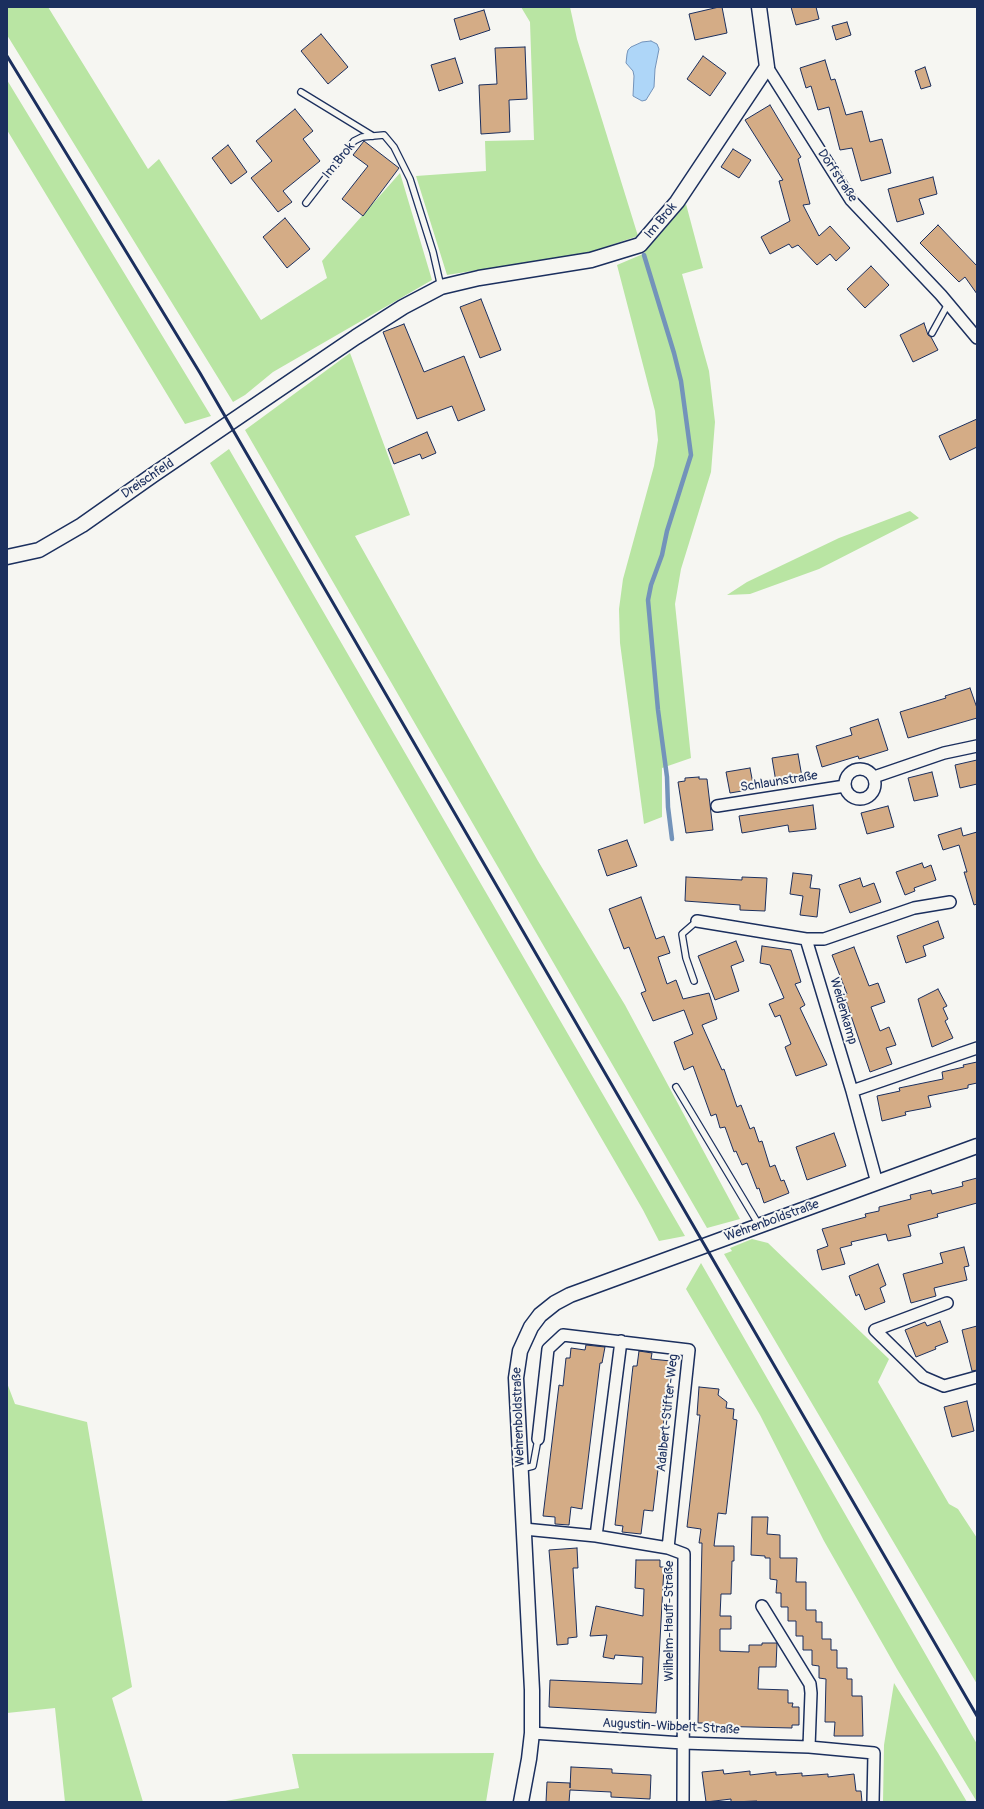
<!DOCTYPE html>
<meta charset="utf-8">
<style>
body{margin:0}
#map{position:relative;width:984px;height:1809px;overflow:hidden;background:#f6f6f2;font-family:Pangolin,sans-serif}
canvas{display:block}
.frame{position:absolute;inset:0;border:8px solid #1b2f5e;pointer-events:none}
</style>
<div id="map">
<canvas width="984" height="1809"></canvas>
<div class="frame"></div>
</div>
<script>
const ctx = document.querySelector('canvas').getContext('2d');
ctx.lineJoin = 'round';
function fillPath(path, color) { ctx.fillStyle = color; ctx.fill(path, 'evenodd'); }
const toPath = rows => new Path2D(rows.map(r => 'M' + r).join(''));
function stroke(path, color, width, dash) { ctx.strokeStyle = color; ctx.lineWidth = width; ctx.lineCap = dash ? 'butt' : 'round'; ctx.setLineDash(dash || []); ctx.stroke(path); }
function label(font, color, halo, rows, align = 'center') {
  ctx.font = font + ' Pangolin,sans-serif'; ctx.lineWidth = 4; ctx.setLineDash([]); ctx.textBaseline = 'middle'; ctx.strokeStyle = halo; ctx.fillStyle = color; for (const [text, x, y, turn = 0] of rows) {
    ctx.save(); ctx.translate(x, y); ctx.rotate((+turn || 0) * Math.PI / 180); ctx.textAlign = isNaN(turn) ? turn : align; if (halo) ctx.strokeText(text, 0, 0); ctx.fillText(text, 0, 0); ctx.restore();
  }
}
const green = toPath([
 [7,7,48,7,148,169,159,159,261,320,327,278,322,261,400,173,432,280,273,372,245,395,233,402,7,35],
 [521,7,570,7,577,39,638,236,590,252,447,275,416,176,486,171,485,141,534,140,530,22],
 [7,80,211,416,185,424,7,130],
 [686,204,703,268,682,274,709,371,715,422,711,472,681,569,675,604,691,758,662,768,662,817,644,824,620,643,619,609,623,579,654,466,658,440,655,411,617,265,643,254],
 [350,353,410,515,355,536,538,861,625,1005,740,1219,707,1228,245,430],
 [229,449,685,1236,659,1241,643,1210,210,463],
 [910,511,919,518,819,569,750,594,727,595,747,582,839,538],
 [752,1239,768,1243,889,1359,878,1382,949,1504,958,1509,977,1538,977,1684,724,1254,732,1251,730,1248],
 [701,1263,977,1744,977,1802,897,1669,824,1541,760,1415,686,1289],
 [7,1383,15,1404,87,1422,132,1687,112,1698,143,1802,65,1802,55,1708,7,1713],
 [894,1683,938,1753,967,1802,883,1802,884,1745],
 [494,1753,486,1802,220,1802,299,1788,292,1754]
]);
const water = toPath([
 [651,41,657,44,659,49,655,69,654,87,646,100,642,101,633,96,634,76,633,71,626,63,627,54,628,50,631,47,642,42,651,41]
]);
const stream = toPath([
 [644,255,674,353,681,381,691,455,667,531,662,555,651,585,648,600,658,710,667,777,668,807,672,839]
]);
const building = toPath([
 [719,7,722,7,727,33,695,40,689,14,719,7],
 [791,7,816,7,819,19,796,25,791,7],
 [484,10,490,30,460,40,454,19,484,10],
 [847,22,851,35,836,40,832,26,847,22],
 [321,34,348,67,328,84,301,51,321,34],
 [525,47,527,99,509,100,510,132,481,134,479,85,497,84,495,48,525,47],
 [703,56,726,73,710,96,687,79,703,56],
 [455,58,463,83,439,91,431,65,455,58],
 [825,60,831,80,835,79,846,115,862,111,870,142,882,139,891,173,861,181,852,148,840,150,829,107,818,110,811,86,806,88,800,68,825,60],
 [925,67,931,86,921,89,915,71,925,67],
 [770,105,801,157,798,159,810,204,803,205,819,236,830,226,850,248,836,261,830,254,817,265,798,245,792,248,789,244,770,254,761,237,790,221,779,181,783,180,745,120,770,105],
 [295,109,313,131,303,139,320,161,283,191,292,202,278,212,251,178,272,161,256,141,295,109],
 [364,141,399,168,363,216,342,199,368,166,353,155,364,141],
 [228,145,247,172,231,184,212,158,228,145],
 [733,149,751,160,739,178,721,167,733,149],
 [933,177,937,194,919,199,924,214,897,222,888,189,933,177],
 [285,218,310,249,287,268,263,237,285,218],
 [938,225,977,266,977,294,965,277,959,282,920,243,938,225],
 [871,266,889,285,865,308,847,289,871,266],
 [481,299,501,350,480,358,460,307,481,299],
 [924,323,928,335,931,337,938,350,913,362,900,335,924,323],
 [404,324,424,372,464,356,485,410,458,421,452,406,417,419,383,332,404,324],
 [977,419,977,447,950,460,939,436,977,419],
 [427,432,436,453,422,459,420,454,394,464,388,449,427,432],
 [970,688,977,708,977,718,908,738,900,712,946,698,945,696,970,688],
 [878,719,888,750,859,759,858,756,822,767,816,746,852,735,850,728,878,719],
 [798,754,802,777,776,782,772,758,798,754],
 [977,760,977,784,960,788,955,765,977,760],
 [750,768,754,789,730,793,726,772,750,768],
 [932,772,938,796,914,801,908,778,932,772],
 [699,777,699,779,707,779,713,830,686,833,678,782,685,781,685,778,699,777],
 [813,805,816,829,789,832,788,825,742,833,739,816,813,805],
 [888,806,894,827,867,834,861,813,888,806],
 [961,828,963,836,977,832,977,904,974,905,964,872,967,872,959,845,943,850,938,835,961,828],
 [627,840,637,866,607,876,598,850,627,840],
 [922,863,924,868,931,865,936,880,914,888,915,891,905,895,896,872,922,863],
 [793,873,812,875,810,888,820,889,817,917,800,915,803,896,790,894,793,873],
 [686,877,742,880,742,877,767,878,765,911,740,910,740,905,685,901,686,877],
 [860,878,863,887,874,883,881,902,850,913,839,885,860,878],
 [641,897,656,939,664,936,670,953,658,957,667,984,676,980,683,999,709,993,717,1019,702,1025,722,1070,724,1069,737,1107,741,1105,750,1129,754,1127,759,1142,762,1141,770,1167,775,1165,781,1181,784,1180,789,1193,764,1203,759,1188,757,1189,747,1163,742,1165,736,1151,734,1152,725,1127,720,1128,716,1114,711,1116,693,1066,684,1070,674,1042,693,1034,684,1010,653,1021,641,993,646,991,629,947,624,949,609,909,641,897],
 [938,921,944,938,923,946,926,956,906,963,897,936,938,921],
 [736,941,744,961,731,966,739,991,715,1000,698,956,736,941],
 [762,946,791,950,801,982,795,984,805,1005,800,1008,827,1065,796,1076,785,1047,791,1044,780,1015,775,1017,769,1004,784,998,770,965,760,963,762,946],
 [854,947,869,986,878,983,885,1002,871,1007,880,1031,889,1027,896,1045,886,1048,892,1064,870,1072,844,995,847,994,832,955,854,947],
 [938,989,947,1006,943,1008,948,1019,945,1021,953,1038,932,1047,918,999,938,989],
 [977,1062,977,1083,968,1085,968,1088,928,1096,931,1107,905,1112,906,1115,882,1121,877,1096,900,1091,899,1088,943,1079,942,1072,964,1067,963,1065,977,1062],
 [834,1133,846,1166,807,1180,796,1147,834,1133],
 [977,1178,977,1203,937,1214,938,1217,908,1225,911,1236,888,1241,886,1234,851,1242,852,1245,840,1248,845,1264,822,1270,817,1250,828,1246,822,1229,866,1217,865,1214,879,1211,879,1207,911,1199,910,1195,931,1190,932,1194,963,1186,962,1182,977,1178],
 [964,1247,969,1266,964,1267,967,1280,934,1288,936,1296,911,1303,903,1274,943,1263,940,1253,964,1247],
 [878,1264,886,1285,880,1288,885,1302,865,1310,859,1294,856,1296,849,1276,878,1264],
 [940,1321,948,1342,935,1347,936,1349,916,1357,905,1330,925,1322,927,1326,940,1321],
 [977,1326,977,1370,972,1371,962,1330,977,1326],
 [586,1345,605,1347,602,1363,600,1363,582,1509,571,1507,569,1525,555,1524,555,1517,543,1516,559,1385,563,1386,566,1358,570,1358,571,1348,585,1350,586,1345],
 [639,1351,652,1353,651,1359,671,1361,653,1511,644,1510,641,1534,622,1532,623,1526,615,1525,633,1366,637,1366,639,1351],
 [699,1387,719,1389,718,1395,727,1402,726,1408,734,1409,733,1419,737,1420,726,1514,718,1513,714,1546,734,1546,734,1561,732,1561,731,1594,721,1594,720,1616,731,1616,731,1629,720,1629,720,1651,749,1652,749,1645,762,1645,762,1643,777,1643,776,1667,759,1667,758,1689,788,1690,788,1703,793,1703,792,1707,799,1707,799,1725,792,1725,792,1728,710,1726,710,1723,698,1723,702,1543,699,1543,701,1529,687,1527,700,1415,697,1415,699,1387],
 [967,1401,974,1431,952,1437,944,1407,967,1401],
 [752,1517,768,1517,767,1534,780,1535,780,1558,797,1558,796,1582,806,1582,806,1610,816,1610,816,1622,822,1622,822,1639,831,1639,831,1650,837,1650,837,1668,847,1668,847,1679,852,1679,852,1696,862,1696,863,1736,834,1736,835,1722,825,1722,826,1679,819,1678,819,1666,812,1665,812,1650,803,1650,803,1636,796,1636,796,1621,788,1621,788,1607,781,1607,781,1593,776,1593,777,1580,770,1579,770,1558,765,1558,765,1556,751,1555,752,1517],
 [577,1548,578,1568,573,1568,577,1637,568,1638,568,1644,557,1645,549,1550,577,1548],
 [636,1560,660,1560,660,1567,664,1567,656,1713,549,1707,550,1680,642,1684,643,1657,615,1655,614,1659,603,1657,607,1635,590,1636,596,1606,643,1616,644,1589,635,1588,636,1560],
 [571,1767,612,1769,612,1773,651,1775,650,1799,611,1797,611,1792,570,1790,569,1802,546,1802,547,1782,570,1783,570,1788,571,1767],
 [723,1770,724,1774,750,1771,750,1775,776,1772,776,1775,802,1773,802,1776,828,1774,828,1777,854,1774,856,1791,861,1791,862,1802,757,1802,757,1801,731,1802,731,1799,706,1802,702,1772,723,1770]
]);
const service = toPath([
 [301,92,373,136],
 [306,203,354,141,362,137,384,135,394,147,410,179,433,252,441,287],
 [932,333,948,304],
 [694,981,686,958,682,934,697,921],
 [676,1087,759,1225],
 [521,1469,533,1466,538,1439]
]);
const minor = toPath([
 [767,67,851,200,941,295,977,338],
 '845 784a15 15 0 1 1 30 0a15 15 0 1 1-30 0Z',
 [874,777,944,753,977,746],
 [717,806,845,786],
 [697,921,806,939,824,939,914,908,950,902],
 [806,939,852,1091,877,1183],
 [852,1091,977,1048],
 [947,1303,875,1330,923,1377,944,1386,977,1377],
 [538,1439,548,1349,563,1335,689,1350,668,1548],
 [524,1529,596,1536,668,1548,684,1554,683,1802],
 [596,1536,621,1341],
 [762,1606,810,1684,811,1693,809,1747],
 [532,1733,683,1743,809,1747,874,1753,873,1802]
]);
const tertiary = toPath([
 [7,557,39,550,82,525,153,475,356,337,403,307,441,287,479,278,591,260,640,245,677,202,767,67,759,7],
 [521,1802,529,1759,532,1733,532,1690,516,1378,520,1351,531,1327,540,1315,555,1303,570,1295,977,1146]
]);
const rail = toPath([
 [7,56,200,373,977,1716]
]);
const streetNames = [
 ["Im Brok",339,161,-51],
 ["Dorfstraße",837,176,56],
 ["Im Brok",661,221,-50],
 ["Dreischfeld",148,479,-34],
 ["Schlaunstraße",779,782,-9],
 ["Weidenkamp",843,1011,74],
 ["Wehrenboldstraße",772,1221,-20],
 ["Adalbert-Stifter-Weg",668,1413,-84],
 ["Wehrenboldstraße",519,1417,-92],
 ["Wilhelm-Hauff-Straße",670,1621,-90],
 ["Augustin-Wibbelt-Straße",671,1727,3]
];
fillPath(green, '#b9e5a3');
fillPath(water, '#aed6f8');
stroke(water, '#7393ba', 1);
stroke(stream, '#7393ba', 4.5);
fillPath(building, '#d4ac86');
stroke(building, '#1b2f5e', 1);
stroke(service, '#1b2f5e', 8);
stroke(minor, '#1b2f5e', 14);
stroke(tertiary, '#1b2f5e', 17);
stroke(service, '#f6f6f2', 5.5);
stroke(minor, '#f6f6f2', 11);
stroke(tertiary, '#f6f6f2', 14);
stroke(rail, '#1b2f5e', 3);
label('13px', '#1b2f5e', '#f6f6f2', streetNames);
</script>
